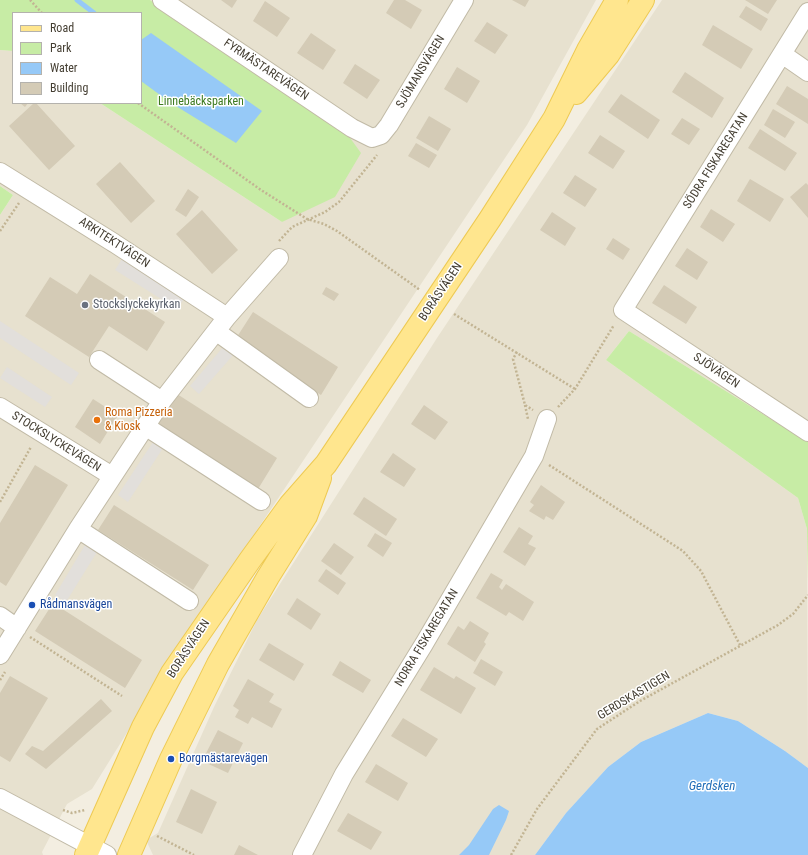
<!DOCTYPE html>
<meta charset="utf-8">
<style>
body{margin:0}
#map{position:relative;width:808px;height:855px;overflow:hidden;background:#f3eee1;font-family:"Roboto Condensed",sans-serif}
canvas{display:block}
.legend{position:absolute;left:12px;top:12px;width:130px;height:92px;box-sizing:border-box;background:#fff;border:1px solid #b4b2ad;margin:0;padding:5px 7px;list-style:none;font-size:12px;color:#443e32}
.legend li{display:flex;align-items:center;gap:8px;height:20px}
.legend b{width:20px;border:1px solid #b4b2ad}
</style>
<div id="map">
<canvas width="808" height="855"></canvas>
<ul class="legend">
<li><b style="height:5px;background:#ffe68e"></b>Road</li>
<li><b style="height:11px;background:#c7eca5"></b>Park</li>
<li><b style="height:11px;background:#96c9f7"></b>Water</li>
<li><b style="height:11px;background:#d4cbb6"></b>Building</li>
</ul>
</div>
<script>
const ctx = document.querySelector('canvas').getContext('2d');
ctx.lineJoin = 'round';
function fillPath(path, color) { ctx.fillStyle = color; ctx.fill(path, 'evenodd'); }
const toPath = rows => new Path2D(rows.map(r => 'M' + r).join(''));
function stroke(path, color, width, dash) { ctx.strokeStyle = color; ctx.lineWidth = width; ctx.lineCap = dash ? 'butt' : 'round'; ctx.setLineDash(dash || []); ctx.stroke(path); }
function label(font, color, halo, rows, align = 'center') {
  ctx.font = font + ' "Roboto Condensed",sans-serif'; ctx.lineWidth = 3; ctx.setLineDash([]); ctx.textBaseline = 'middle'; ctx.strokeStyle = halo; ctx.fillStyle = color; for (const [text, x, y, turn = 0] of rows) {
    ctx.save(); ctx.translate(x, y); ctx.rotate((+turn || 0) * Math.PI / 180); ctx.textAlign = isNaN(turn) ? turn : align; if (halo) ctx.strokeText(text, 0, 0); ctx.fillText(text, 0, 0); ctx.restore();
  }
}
const residential = toPath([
 [150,0,596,0,527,125,195,623,92,789,67,804,42,852,43,855,0,855,0,215,13,195,0,186,0,50,13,51,13,103,100,103,282,222,345,131],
 [662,0,808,0,808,442,629,331,606,360,798,498,807,529,808,768,785,751,738,721,708,713,641,742,608,767,566,813,535,855,153,855,146,840,158,833,214,707,257,620,437,338]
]);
const green = toPath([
 [0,0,150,0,345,131,361,153,335,197,282,222,100,103,141,103,141,13,13,13,13,51,0,50],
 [0,186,13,195,0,215],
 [629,331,808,442,808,583,807,529,798,498,606,360]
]);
const parking = toPath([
 [122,259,184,299,177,309,115,270],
 [0,321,79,373,71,385,0,338],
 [224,346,234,354,199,394,190,386],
 [7,367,52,397,45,407,0,378],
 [153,442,163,448,128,502,118,495],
 [85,545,97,552,66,602,55,595]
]);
const water = toPath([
 [151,33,262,111,236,143,171,103,141,81,141,40],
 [708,713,738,721,785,751,808,768,808,855,535,855,566,813,608,767,641,742],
 [499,805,509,811,506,820,489,855,459,855,469,845,493,809]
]);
const stream = toPath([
 [77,0,94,13]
]);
const building = toPath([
 [221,0,237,0,232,8],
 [394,0,405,0,422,10,411,29,386,13],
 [512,0,529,0,525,7],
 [745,0,777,0,768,14],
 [265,1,290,18,277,37,253,21],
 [746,6,768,19,761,31,739,17],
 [487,22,508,35,495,54,474,41],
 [713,25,753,49,741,69,702,45],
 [311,33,336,50,323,70,297,53],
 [355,64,380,80,367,99,343,83],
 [457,67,480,81,467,103,444,89],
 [685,72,724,98,712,118,672,92],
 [787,86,808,99,808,124,776,104],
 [621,94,660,120,648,139,608,112],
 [20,103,28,103,25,107],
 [34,103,36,103,75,146,49,170,9,126],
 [773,109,795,122,785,138,764,125],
 [429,116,451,129,438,151,416,138],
 [682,118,700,129,689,145,671,134],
 [760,129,797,153,785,171,748,148],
 [600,135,625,151,613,169,588,153],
 [416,143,437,155,429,168,408,156],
 [120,162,155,201,131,223,96,184],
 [575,175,597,189,585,207,563,193],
 [750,179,784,199,770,222,737,201],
 [806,183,808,185,808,218,790,197],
 [188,189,199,197,186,217,175,210],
 [711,209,735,224,723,242,700,227],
 [202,210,238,250,212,274,176,234],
 [552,212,576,228,565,246,540,230],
 [613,238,630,249,623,260,606,249],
 [687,248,708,262,697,280,675,266],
 [90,274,165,322,147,351,109,326,89,357,25,316,50,277,77,294],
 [664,285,697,307,686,324,652,303],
 [326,287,339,294,334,301,322,294],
 [253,312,338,367,321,395,235,340],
 [177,394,277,458,258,489,157,425],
 [93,399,118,415,100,444,75,427],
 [424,405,448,422,435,440,411,424],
 [393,453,416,469,404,487,380,472],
 [35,465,68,485,6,586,0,582,0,523],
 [541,485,565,502,553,520,546,516,544,520,529,511,534,505,530,502],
 [364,497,397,519,386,536,353,514],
 [114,505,209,565,193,590,98,530],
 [519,527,533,536,528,544,536,548,525,566,503,552],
 [375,533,392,543,383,557,367,546],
 [334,543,354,557,341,575,321,561],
 [326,569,346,583,338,595,318,581],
 [491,573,503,580,499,587,502,590,506,584,534,602,523,621,509,612,506,616,476,598],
 [297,598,321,614,311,630,287,614],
 [53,603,142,660,125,688,35,631],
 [470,621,489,633,484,642,486,644,475,662,447,644,458,626,464,630],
 [269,643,304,664,294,681,259,660],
 [481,659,503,672,495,686,473,673],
 [340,661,371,680,363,693,332,675],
 [434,667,454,679,456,676,476,688,461,714,420,690],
 [10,676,48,698,10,762,0,756,0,693],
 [248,679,274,694,269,702,282,709,272,728,252,717,248,724,235,717,239,710,233,706],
 [101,699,112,711,46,769,25,754,32,746,43,751],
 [403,718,438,739,426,757,391,736],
 [218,730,243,743,228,773,202,761],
 [376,764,408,783,398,801,365,782],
 [191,789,217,802,202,834,176,822],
 [348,813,382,832,371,850,337,831],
 [239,845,258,855,234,855]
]);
const path = toPath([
 [30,0,42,13],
 [138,103,261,190,307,219,324,224,337,231,420,290],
 [0,231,19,203],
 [279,241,292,227,325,212,339,202,377,155],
 [454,314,575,389],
 [517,352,513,359,525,405,533,410],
 [525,405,528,419],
 [558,407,575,389,614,325],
 [549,465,683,551,701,571,740,645],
 [0,502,31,447],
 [30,637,122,696],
 [0,680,5,672],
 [63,810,72,813,85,810],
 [157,836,194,855],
 [511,855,537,809,597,729,640,701,778,625,793,614,808,595]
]);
const minor = toPath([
 [162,0,352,128,372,138,381,135,389,125,464,0],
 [808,12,623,310,808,432],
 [782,54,808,72],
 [0,172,114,243,227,317],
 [217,332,309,398],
 [99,360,162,401],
 [0,407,112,476],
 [145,426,261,501],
 [78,529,189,601],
 [0,616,17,628],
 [0,655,78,529,162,401,227,317,279,258],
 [0,798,107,855],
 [302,855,344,774,424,644,534,456,547,419]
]);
const major = toPath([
 [576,93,608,55,643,0],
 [86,855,143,727,172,673,250,560,290,505,326,464,490,219,554,119,588,50,617,0],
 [129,855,171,759,218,664,268,577,306,516,320,478]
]);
const markers = [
 [85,305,4,"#6b7280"],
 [97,420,4,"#e8710a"],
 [32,605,4,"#1a4fb4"],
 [171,759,4,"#1a4fb4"]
];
const streetNames = [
 ["FYRMÄSTAREVÄGEN",266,70,34],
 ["SJÖMANSVÄGEN",421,72,-59],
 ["SÖDRA FISKAREGATAN",716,161,-58],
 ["ARKITEKTVÄGEN",114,243,33],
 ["BORÅSVÄGEN",441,292,-56],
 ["SJÖVÄGEN",716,371,34],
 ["STOCKSLYCKEVÄGEN",56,442,32],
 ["NORRA FISKAREGATAN",427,638,-59],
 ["BORÅSVÄGEN",189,649,-57],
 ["GERDSKASTIGEN",634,696,-31]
];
const parkNames = [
 ["Linnebäcksparken",201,102]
];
const worshipNames = [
 ["Stockslyckekyrkan",93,305]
];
const foodNames = [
 ["Roma Pizzeria",105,413],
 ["& Kiosk",105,427]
];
const transitNames = [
 ["Rådmansvägen",40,605],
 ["Borgmästarevägen",179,759]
];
const waterNames = [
 ["Gerdsken",712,787]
];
fillPath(residential, '#e7e1cf');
fillPath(green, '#c7eca5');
fillPath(parking, '#e2dfdb');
fillPath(water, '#96c9f7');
stroke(stream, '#96c9f7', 5);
fillPath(building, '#d4cbb6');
stroke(minor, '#c1baa6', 20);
stroke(major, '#eeca53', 24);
stroke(path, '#c2b493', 2.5, [2, 2]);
stroke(minor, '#fff', 18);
stroke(major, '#ffe68e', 22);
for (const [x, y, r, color] of markers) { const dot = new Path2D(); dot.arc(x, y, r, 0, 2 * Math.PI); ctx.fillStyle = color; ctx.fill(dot); stroke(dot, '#fff', 1.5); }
label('12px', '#443e32', '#fff', streetNames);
label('12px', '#3d7a20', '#fff', parkNames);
label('12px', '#5b616d', '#fff', worshipNames, 'left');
label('12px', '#c56008', '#fff', foodNames, 'left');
label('12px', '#164399', '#fff', transitNames, 'left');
label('italic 13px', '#226fb9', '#fff', waterNames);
</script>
